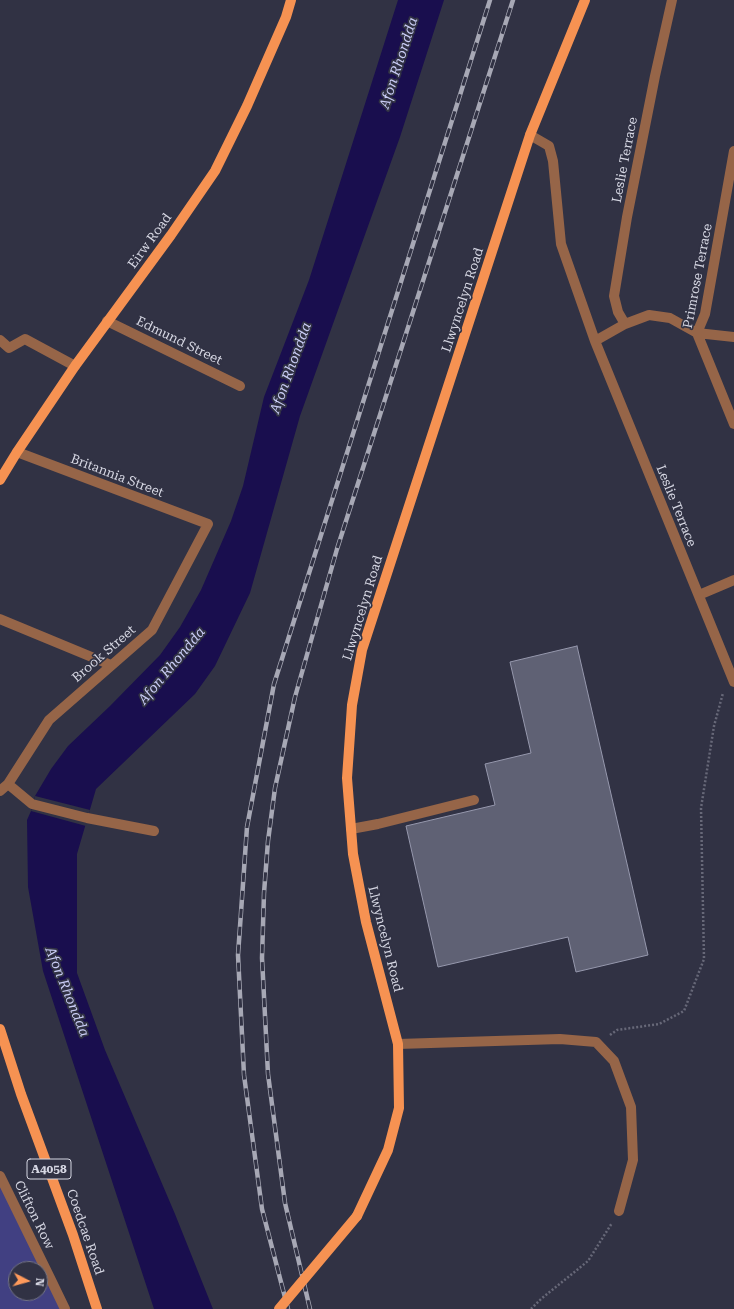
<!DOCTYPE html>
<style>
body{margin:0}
#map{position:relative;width:734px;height:1309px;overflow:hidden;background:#313244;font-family:"Roboto Serif",serif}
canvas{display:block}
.north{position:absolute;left:8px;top:1261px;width:40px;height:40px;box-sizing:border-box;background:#313244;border:1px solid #737484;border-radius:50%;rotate:96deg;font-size:11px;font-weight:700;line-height:16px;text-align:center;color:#d6d7e3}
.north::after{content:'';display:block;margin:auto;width:14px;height:18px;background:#ff9a5b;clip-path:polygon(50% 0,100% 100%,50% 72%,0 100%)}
</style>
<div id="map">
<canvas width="734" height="1309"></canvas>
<div class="north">N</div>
</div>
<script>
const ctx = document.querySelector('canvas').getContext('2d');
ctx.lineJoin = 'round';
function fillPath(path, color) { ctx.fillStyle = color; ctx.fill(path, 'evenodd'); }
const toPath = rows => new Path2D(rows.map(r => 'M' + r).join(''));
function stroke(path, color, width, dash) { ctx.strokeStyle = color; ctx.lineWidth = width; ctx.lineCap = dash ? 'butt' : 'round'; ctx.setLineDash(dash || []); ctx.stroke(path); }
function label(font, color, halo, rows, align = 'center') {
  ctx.font = font + ' "Roboto Serif",serif'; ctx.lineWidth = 3.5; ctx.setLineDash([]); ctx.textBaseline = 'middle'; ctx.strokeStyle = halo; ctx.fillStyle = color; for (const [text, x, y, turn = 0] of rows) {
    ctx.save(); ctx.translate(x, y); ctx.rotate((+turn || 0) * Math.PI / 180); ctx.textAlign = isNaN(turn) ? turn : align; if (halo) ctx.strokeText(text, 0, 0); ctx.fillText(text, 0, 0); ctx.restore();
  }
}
const green = toPath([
 [0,1176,65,1309,0,1309],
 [16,1269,40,1269,40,1293,16,1293]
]);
const water = toPath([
 [398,0,444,0,400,137,300,416,250,593,215,666,195,694,96,789,77,854,77,973,105,1050,175,1214,213,1309,154,1309,43,971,28,887,27,820,31,811,35,796,51,769,68,746,110,706,160,655,180,627,201,590,231,521,243,486,264,397,309,280]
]);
const pier = toPath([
 [35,796,90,810,86,826,31,811]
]);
const building = toPath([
 [577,646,648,955,576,972,568,937,438,967,406,826,495,805,485,764,531,753,510,662,577,646]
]);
const path = toPath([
 [610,1035,617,1030,659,1024,684,1011,704,959,701,808,714,726,723,693],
 [531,1309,541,1299,588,1261,612,1223]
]);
const minor = toPath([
 [530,135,549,146,553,161,561,244,595,341,734,682],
 [734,151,705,314,697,333,734,424],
 [107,321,240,386],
 [625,324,618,312,614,296,627,217,655,76,672,0],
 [0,340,9,348,25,339,75,366],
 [595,341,625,324,649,315,670,318,697,333,734,337],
 [699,595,734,580],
 [0,619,111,665],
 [8,784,32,804,87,818,154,831],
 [0,791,8,784,49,720,152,630,208,524,17,452],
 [351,829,378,824,474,800],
 [398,1044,560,1039,596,1042,614,1061,631,1107,633,1160,619,1211],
 [0,1176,51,1280,65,1309]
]);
const major = toPath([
 [0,480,17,452,75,366,171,235,215,171,247,106,286,17,291,0],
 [0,1029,21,1094,73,1235,97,1309],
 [357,1216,388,1150,399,1108,398,1044,366,922,353,854,347,778,352,705,362,650,530,135,585,0]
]);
const rail = toPath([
 [288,1309,262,1209,244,1075,238,955,247,827,274,684,490,0],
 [310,1309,285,1203,268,1074,262,958,264,893,268,841,275,788,295,697,337,549,513,0]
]);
const majorBridge = toPath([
 [279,1309,357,1216]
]);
const shields = [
 [49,1169,44]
];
const shieldNames = [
 ["A4058",49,1169]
];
const streetNames = [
 ["Leslie Terrace",625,160,-79],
 ["Eirw Road",150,241,-54],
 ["Primrose Terrace",698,276,-79],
 ["Llwyncelyn Road",463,300,-72],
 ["Edmund Street",179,341,26],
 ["Britannia Street",117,476,21],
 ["Leslie Terrace",676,506,68],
 ["Llwyncelyn Road",363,608,-73],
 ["Brook Street",104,654,-41],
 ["Llwyncelyn Road",385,939,76],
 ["Clifton Row",34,1215,64],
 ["Coedcae Road",85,1232,71]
];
const waterNames = [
 ["Afon Rhondda",399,63,-72],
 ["Afon Rhondda",291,368,-70],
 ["Afon Rhondda",172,666,-50],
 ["Afon Rhondda",67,992,68]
];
fillPath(green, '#414082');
fillPath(water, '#190e4e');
fillPath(pier, '#313244');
fillPath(building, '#5f6174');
stroke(building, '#9698ad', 1);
stroke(path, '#676878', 2.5, [2, 2]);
stroke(minor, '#966548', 10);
stroke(major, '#f69252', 10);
stroke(rail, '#a7a8b5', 4.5);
stroke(rail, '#313244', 3, [9]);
stroke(majorBridge, '#f69252', 10);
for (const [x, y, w] of shields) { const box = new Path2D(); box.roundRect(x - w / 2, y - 10, w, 20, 3); ctx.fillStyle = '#313244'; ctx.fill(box); stroke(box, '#d6d7e3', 1); }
label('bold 12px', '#d6d7e3', null, shieldNames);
label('13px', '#d6d7e3', '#313244', streetNames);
label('italic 14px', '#c9ccf5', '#313244', waterNames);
</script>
